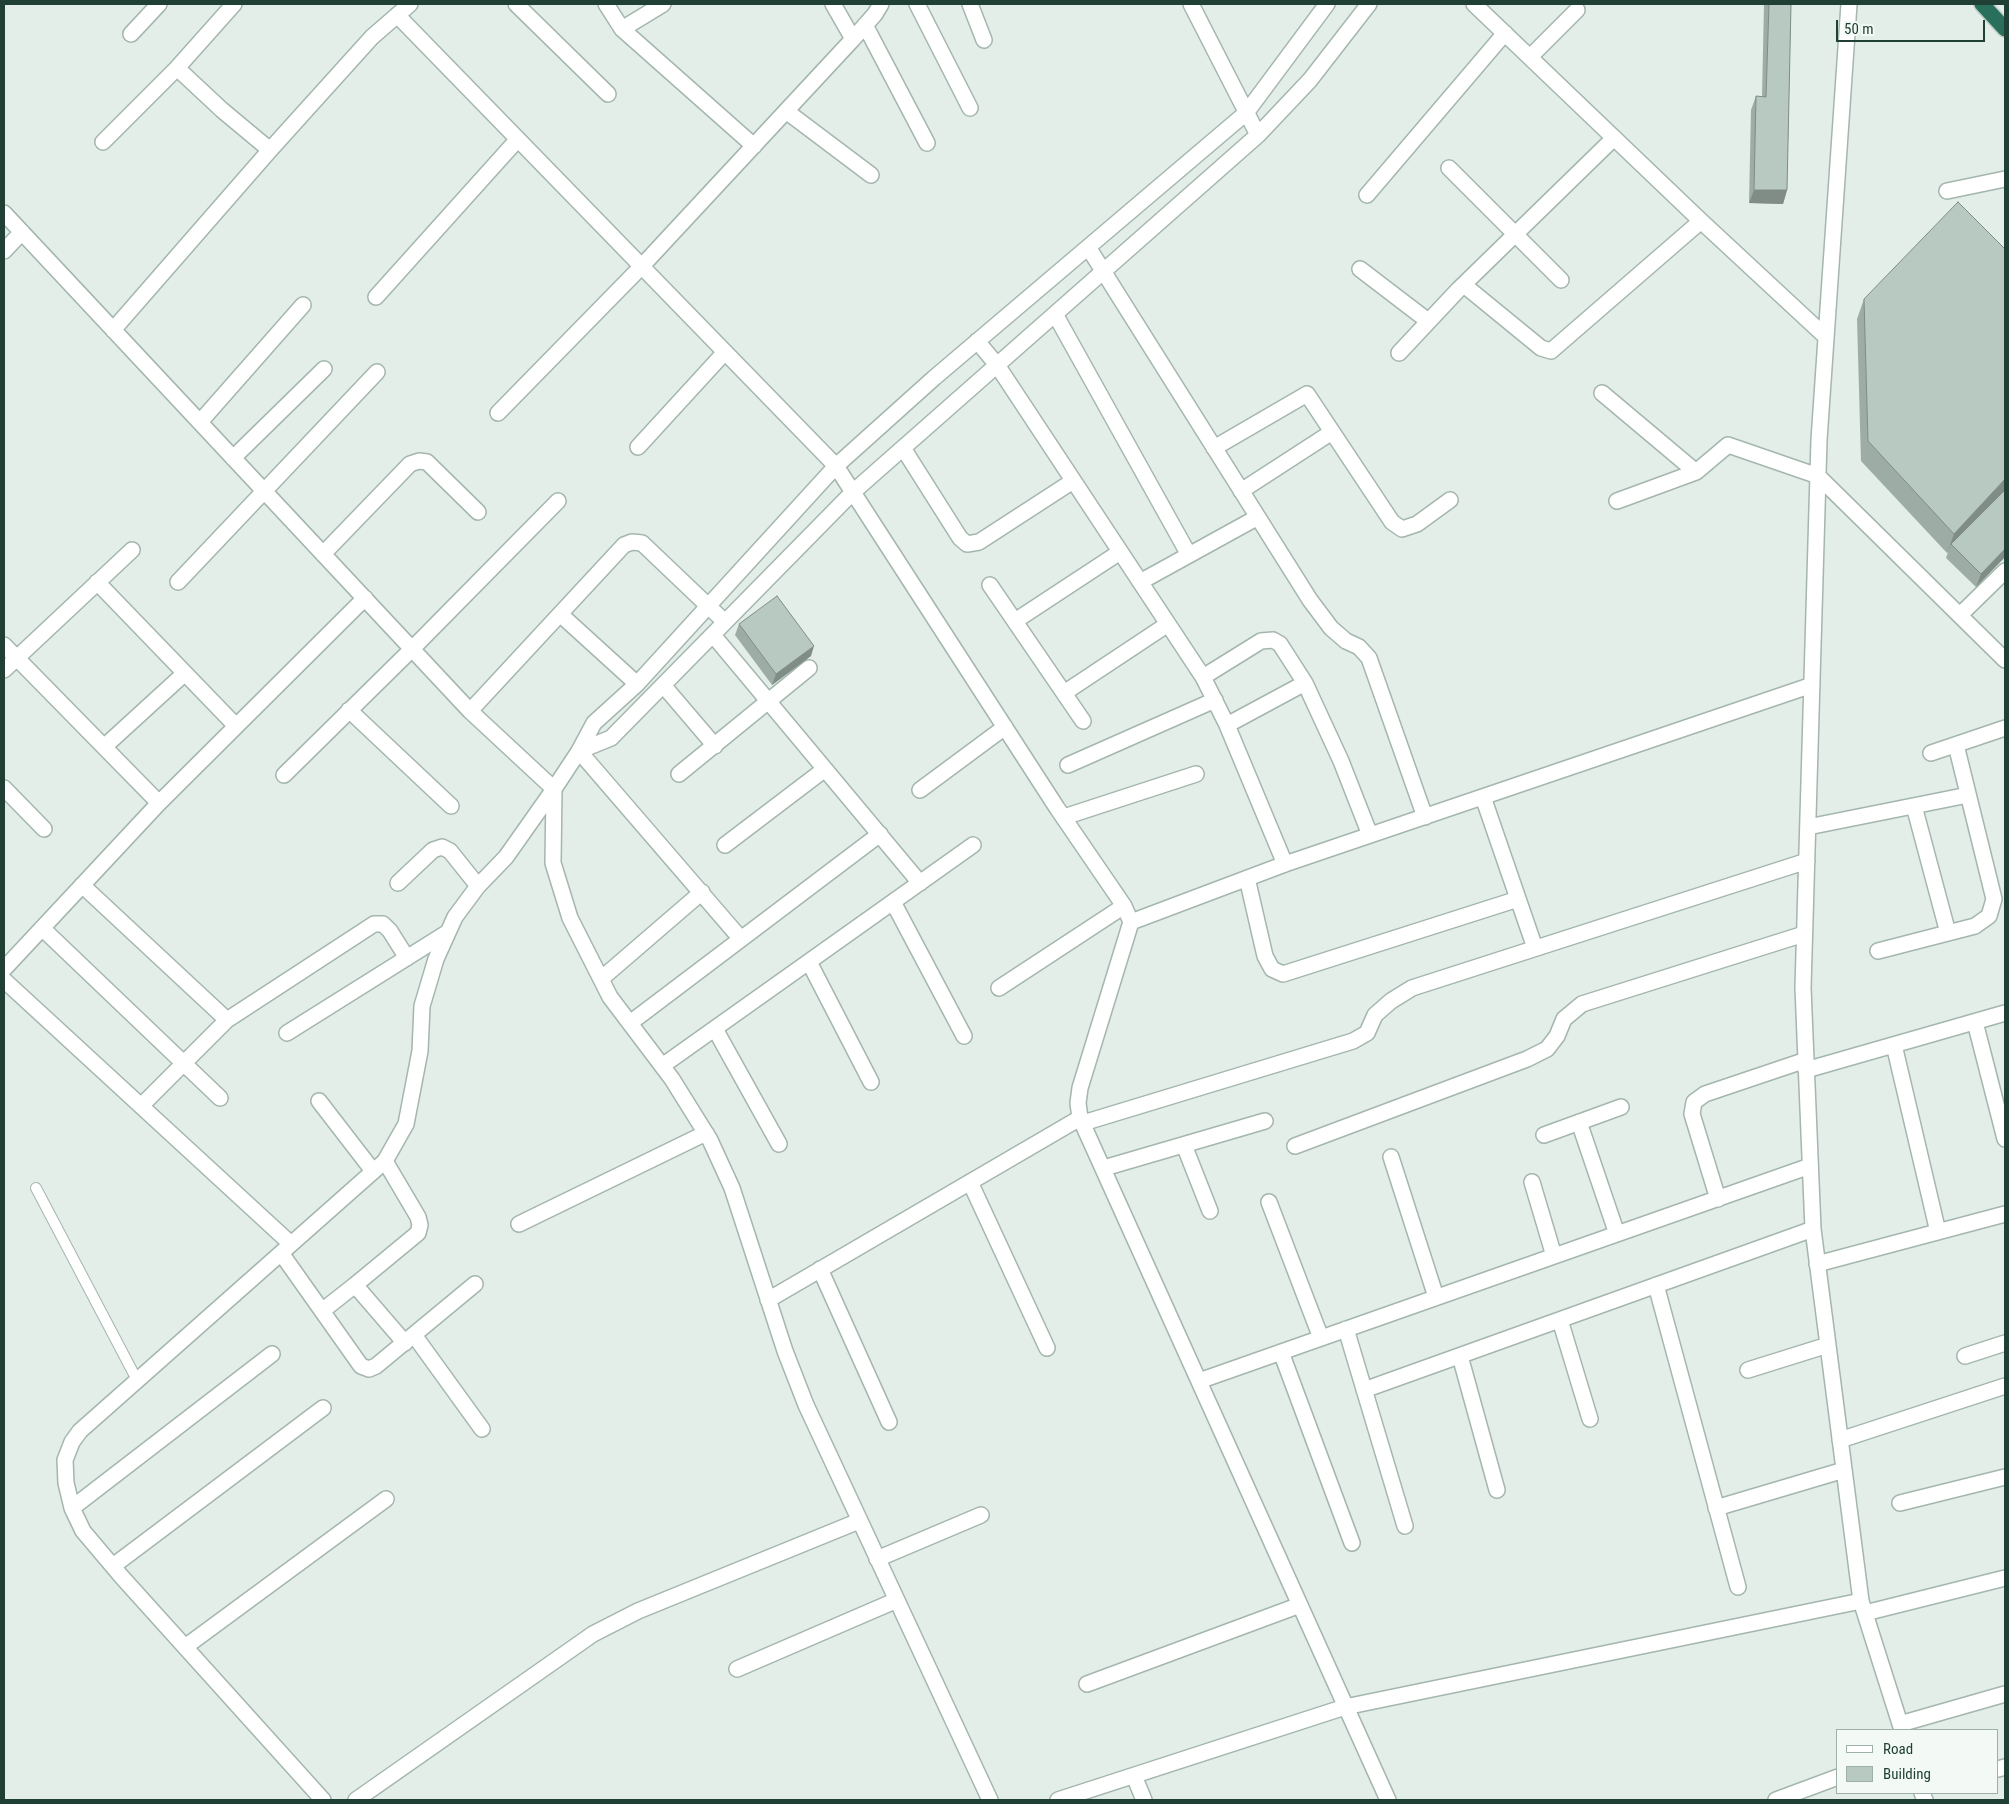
<!DOCTYPE html>
<style>
body{margin:0}
#map{position:relative;width:2009px;height:1804px;overflow:hidden;background:#e2eee7;font-family:"Roboto Condensed",sans-serif}
canvas{display:block}
.frame{position:absolute;inset:0;border:5px solid #204035;pointer-events:none}
.legend{position:absolute;left:1836px;top:1729px;width:162px;height:65px;box-sizing:border-box;background:#f3faf6;border:1px solid #9fb0a9;margin:0;padding:6px 9px;list-style:none;font-size:15px;color:#204035}
.legend li{display:flex;align-items:center;gap:10px;height:25px}
.legend b{width:25px;border:1px solid #9fb0a9}
.scale{position:absolute;left:1836px;top:20px;width:149px;height:22px;box-sizing:border-box;border:2px solid #204035;border-top:0;padding-left:6px;font-size:15px;line-height:18px;white-space:nowrap;color:#204035;-webkit-text-stroke:4px #f3faf6;paint-order:stroke}
</style>
<div id="map">
<canvas width="2009" height="1804"></canvas>
<div class="frame"></div>
<ul class="legend">
<li><b style="height:6px;background:#fff"></b>Road</li>
<li><b style="height:14px;background:#b7c9c0"></b>Building</li>
</ul>
<div class="scale">50 m</div>
</div>
<script>
const ctx = document.querySelector('canvas').getContext('2d');
ctx.lineJoin = 'round';
const toPath = rows => new Path2D(rows.map(r => 'M' + r).join(''));
function stroke(path, color, width, dash) { ctx.strokeStyle = color; ctx.lineWidth = width; ctx.lineCap = dash ? 'butt' : 'round'; ctx.setLineDash(dash || []); ctx.stroke(path); }
function fillPath(path, color) { ctx.fillStyle = color; ctx.fill(path, 'evenodd'); }
const lane = toPath([
 [36,1188,137,1380]
]);
const street = toPath([
 [516,4,608,94],
 [606,4,622,29,754,146],
 [833,4,853,39],
 [917,4,970,108],
 [970,4,984,40],
 [1191,4,1258,135],
 [1474,4,1701,221,1826,337],
 [1849,4,1819,440,1803,988,1813,1229,1861,1601,1902,1730],
 [397,15,836,466,1057,808,1124,906,1131,922,1080,1088,1078,1103,1080,1118,1388,1800],
 [865,25,927,143],
 [622,29,663,4],
 [131,34,159,4],
 [1530,57,1577,10],
 [177,68,222,110,270,150],
 [786,111,871,175],
 [103,142,177,68,234,4],
 [1449,168,1561,280],
 [1947,191,2005,179],
 [1367,195,1505,33],
 [4,213,470,711,554,789,553,863,570,918,610,997,672,1079,710,1140,732,1188,785,1351,806,1405,990,1800],
 [1088,247,1310,600,1331,628,1346,641,1359,647,1369,658,1425,817],
 [4,251,22,232],
 [1360,269,1428,321],
 [1464,285,1541,348,1551,351,1701,221],
 [376,297,518,139],
 [1055,314,1189,555],
 [113,330,270,150,372,37,410,4],
 [977,341,997,365,1203,677,1227,725,1285,864],
 [1399,353,1459,289,1614,138],
 [1602,393,1696,472],
 [498,413,641,267,853,39,875,14,881,4],
 [200,422,303,305],
 [638,447,725,352],
 [903,448,960,538,967,544,979,542,1073,481],
 [1214,448,1307,394,1392,522,1402,529,1417,524,1450,500],
 [233,458,324,369],
 [1241,491,1332,432],
 [1617,501,1696,472,1728,445,1818,476,2005,660],
 [323,554,410,464,419,461,427,462,478,512],
 [97,582,236,726],
 [178,582,377,372],
 [1140,582,1258,517],
 [990,585,1083,721],
 [560,614,637,684],
 [1960,615,2005,571],
 [1015,621,1120,552],
 [713,635,920,883],
 [4,645,159,803],
 [4,670,132,550],
 [1203,677,1261,641,1273,640,1280,644,1305,683,1341,761,1370,835],
 [663,685,715,746],
 [1064,693,1168,624],
 [349,710,451,806],
 [470,711,624,545,632,542,642,543,725,622],
 [1227,725,1305,683],
 [104,747,185,673],
 [579,751,611,738,853,492,1258,135,1310,80,1369,4],
 [579,751,741,939],
 [1931,753,2005,728],
 [1068,765,1215,700],
 [679,774,809,668],
 [284,775,412,649,558,501],
 [4,788,44,829],
 [920,790,1005,727],
 [1483,797,1535,948],
 [1914,806,1948,933],
 [1064,817,1196,774],
 [1808,827,1968,795],
 [725,845,825,769],
 [1247,878,1265,956,1272,969,1283,974,1518,899],
 [398,883,433,850,442,847,450,851,478,886],
 [82,885,227,1020],
 [893,902,964,1036],
 [1131,922,1285,864,1812,685],
 [42,928,220,1098],
 [1878,951,1975,926,1989,916,1994,899,1956,745],
 [809,962,871,1082],
 [4,969,159,803,365,598],
 [601,979,702,892],
 [4,980,291,1244],
 [999,988,1124,906],
 [1975,1022,2005,1139],
 [630,1023,880,834],
 [715,1029,779,1144],
 [287,1033,448,932],
 [1894,1045,1938,1232],
 [662,1066,973,845],
 [1806,1070,2005,1013],
 [319,1101,373,1171],
 [141,1106,227,1020,374,924,383,924,390,931,407,958],
 [1579,1122,1617,1234],
 [1083,1123,1353,1041,1367,1033,1375,1015,1391,1001,1412,988,1807,861],
 [1544,1135,1621,1107],
 [1184,1145,1210,1211],
 [1295,1146,1527,1059,1547,1049,1557,1036,1564,1019,1582,1004,1804,934],
 [1391,1157,1436,1297],
 [1104,1168,1265,1121],
 [970,1182,1047,1348],
 [1532,1182,1554,1256],
 [1718,1199,1692,1114,1694,1102,1705,1094,1806,1060],
 [1269,1202,1321,1338],
 [519,1224,706,1133],
 [281,1253,361,1366,369,1369,376,1366,475,1284],
 [1817,1264,2005,1214],
 [820,1269,889,1422],
 [355,1285,405,1343],
 [1656,1285,1738,1587],
 [768,1300,1080,1118],
 [322,1311,355,1285,418,1233,420,1225,418,1217,385,1161],
 [1560,1320,1590,1419],
 [1346,1329,1405,1526],
 [414,1335,482,1429],
 [1281,1352,1352,1543],
 [1460,1356,1497,1490],
 [1965,1356,2005,1343],
 [1748,1370,1828,1345],
 [1199,1381,1810,1166],
 [1364,1390,1813,1229],
 [1840,1440,2005,1386],
 [1900,1503,2005,1477],
 [72,1508,272,1354],
 [1716,1508,1844,1470],
 [877,1559,981,1515],
 [113,1566,323,1408],
 [1865,1613,2005,1578],
 [185,1647,386,1499],
 [737,1669,897,1600],
 [1087,1684,1300,1605],
 [1900,1724,2005,1694],
 [1998,1769,2005,1767],
 [1134,1776,1144,1800],
 [1922,1793,1925,1800],
 [323,1800,121,1576,83,1531,72,1508,66,1483,65,1460,72,1442,80,1431,385,1161,406,1124,420,1051,422,1006,436,959,455,917,478,886,506,857,554,789,579,751,594,723,637,684,836,466,934,378,1246,113,1327,4],
 [356,1800,593,1634,638,1611,859,1521],
 [1058,1800,1345,1707,1861,1601],
 [1776,1800,1838,1777]
]);
const highway = toPath([
 [1982,4,2005,29]
]);
const wall = toPath([
 [1764,4,1791,4,1787,190,1783,204,1749,203,1751,110,1756,96,1762,96],
 [1864,299,2005,557,1976,587,1946,558,1948,552,1947,553,1861,461,1857,319],
 [739,624,811,656,772,685,735,635]
]);
const shadedWall = toPath([
 [1754,190,1787,190,1783,204,1749,203],
 [2005,479,2005,491,1951,544,1947,553,1954,534],
 [2005,549,2005,557,1976,587,1981,574],
 [814,646,811,656,772,685,776,674]
]);
const building = toPath([
 [1769,4,1791,4,1787,190,1754,190,1756,96,1766,97,1769,4],
 [1958,202,2005,249,2005,479,1954,534,1868,441,1864,299,1958,202],
 [2005,490,2005,549,1981,574,1951,544,2005,490],
 [777,596,814,646,776,674,739,624,777,596]
]);
stroke(lane, '#a4b6ae', 12);
stroke(street, '#a4b6ae', 18);
stroke(highway, '#c1cac6', 18);
stroke(lane, '#fff', 10);
stroke(street, '#fff', 15);
stroke(highway, '#28705c', 15);
fillPath(wall, '#9dada5');
fillPath(shadedWall, '#808d86');
fillPath(building, '#b7c9c0');
stroke(building, '#808d86', 1);
</script>
